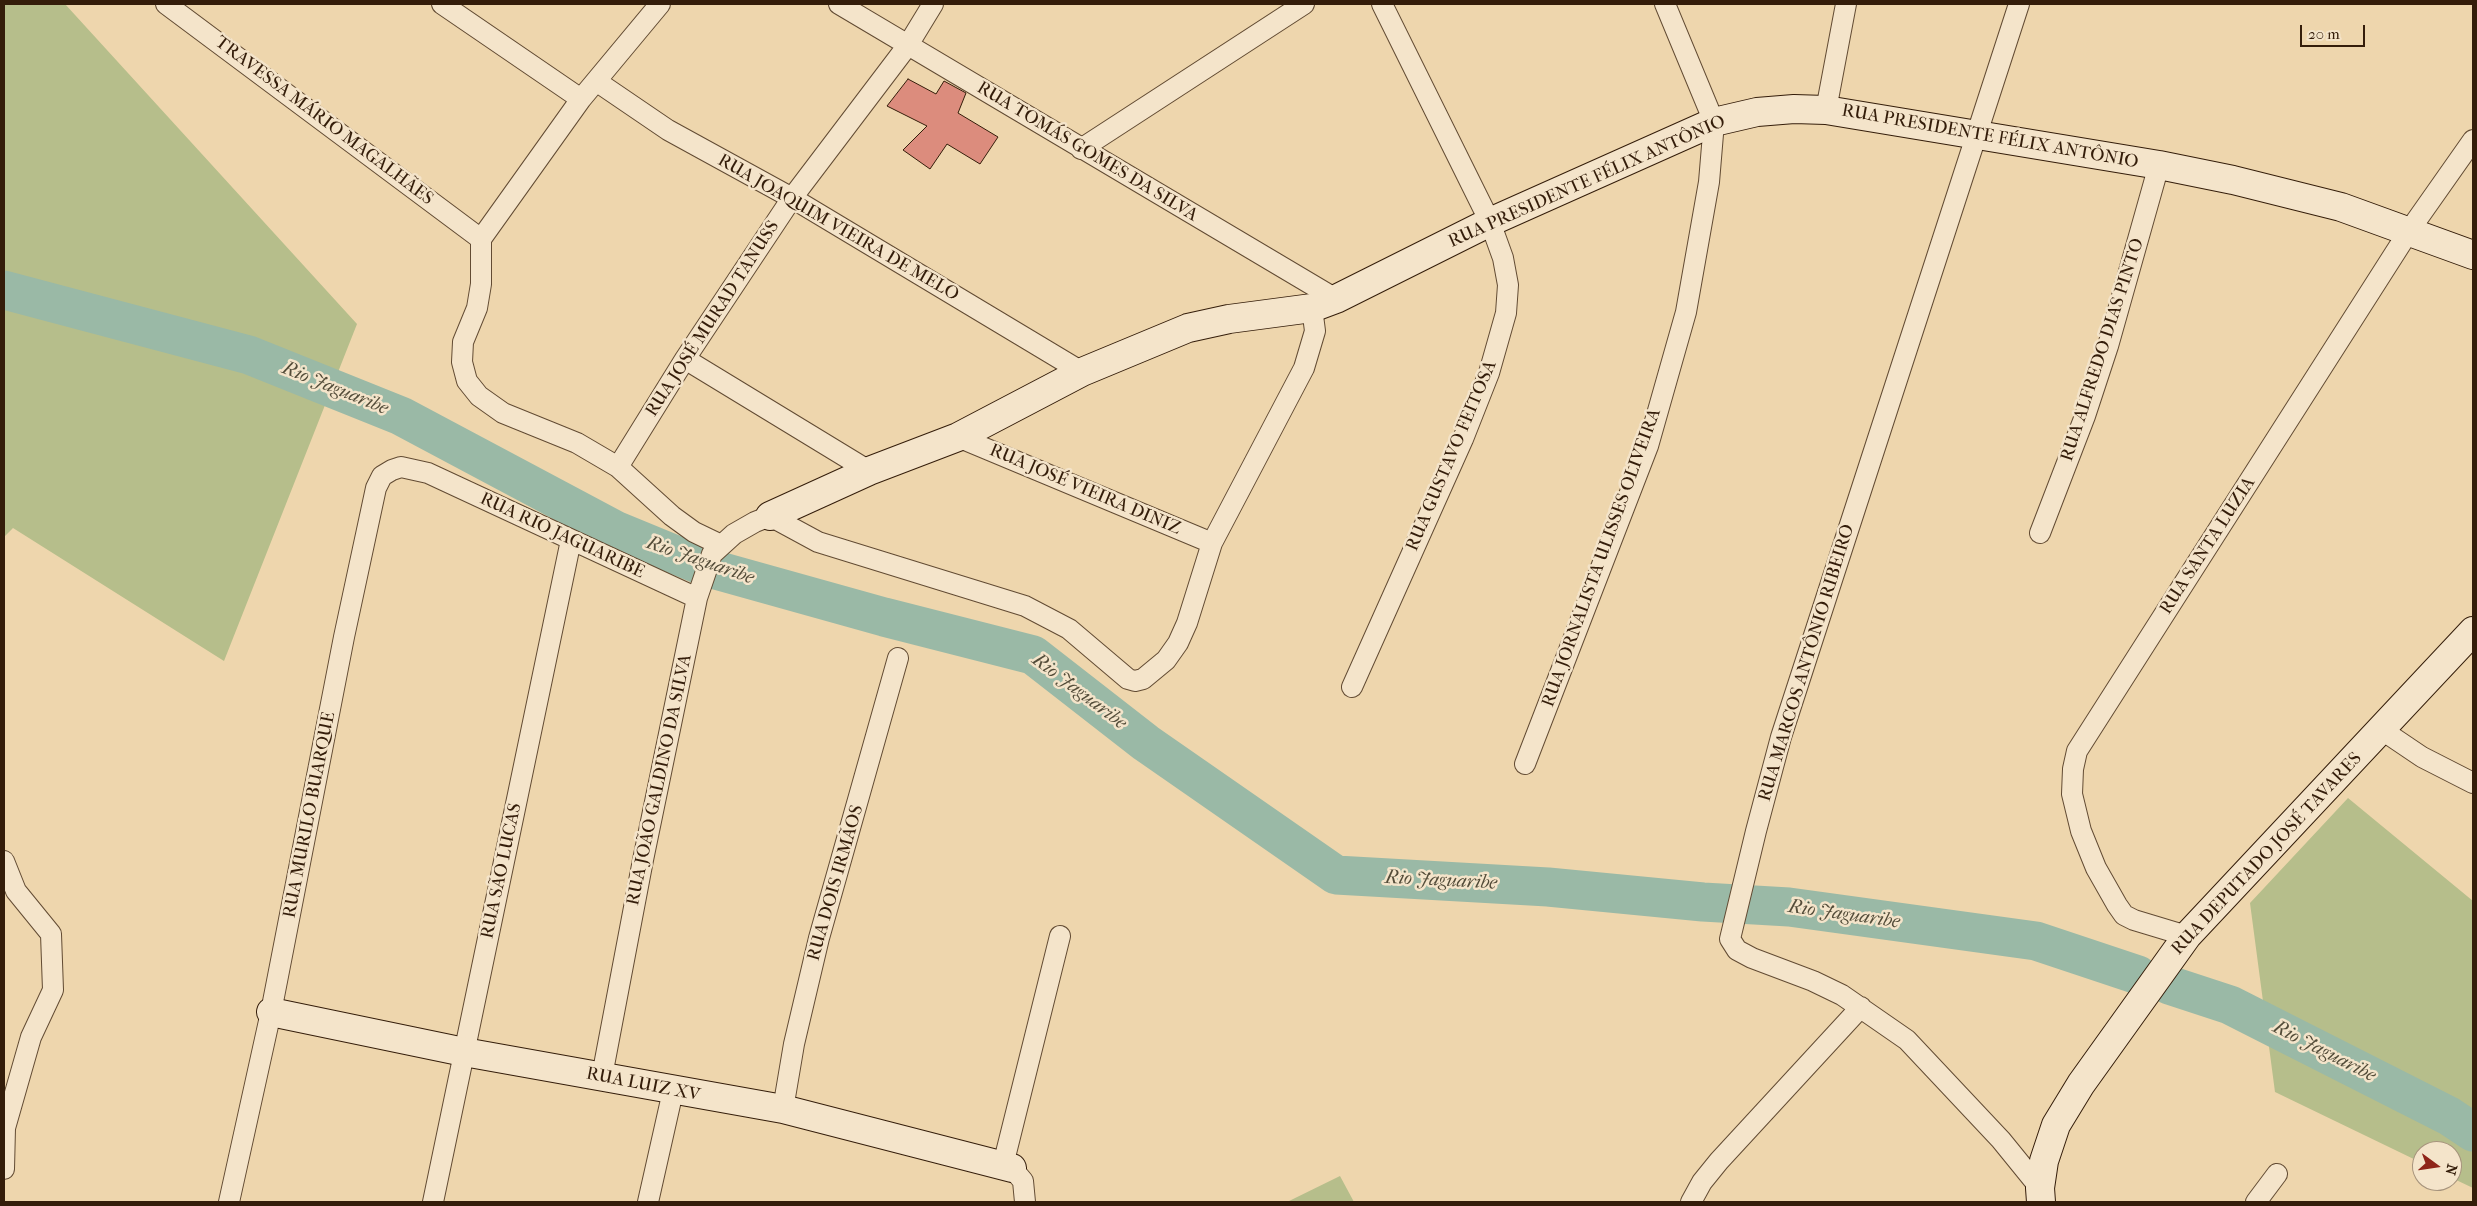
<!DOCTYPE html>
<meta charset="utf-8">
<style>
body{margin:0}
#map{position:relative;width:2477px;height:1206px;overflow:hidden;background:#eed6ad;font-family:"IM FELL French Canon",serif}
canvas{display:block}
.frame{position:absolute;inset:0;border:5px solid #341d0a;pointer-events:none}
.north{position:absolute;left:2412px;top:1141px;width:50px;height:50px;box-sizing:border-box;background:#f4e4ca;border:1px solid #a7947d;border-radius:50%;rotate:104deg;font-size:14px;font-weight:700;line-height:20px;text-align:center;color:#341d0a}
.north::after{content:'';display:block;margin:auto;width:18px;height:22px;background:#8f2418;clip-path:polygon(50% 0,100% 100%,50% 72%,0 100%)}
.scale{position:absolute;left:2300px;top:25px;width:65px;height:22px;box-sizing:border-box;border:2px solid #341d0a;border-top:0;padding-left:6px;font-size:15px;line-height:18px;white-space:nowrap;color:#341d0a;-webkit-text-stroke:4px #f4e4ca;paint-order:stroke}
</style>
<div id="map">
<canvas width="2477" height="1206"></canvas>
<div class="frame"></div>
<div class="north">N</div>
<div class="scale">20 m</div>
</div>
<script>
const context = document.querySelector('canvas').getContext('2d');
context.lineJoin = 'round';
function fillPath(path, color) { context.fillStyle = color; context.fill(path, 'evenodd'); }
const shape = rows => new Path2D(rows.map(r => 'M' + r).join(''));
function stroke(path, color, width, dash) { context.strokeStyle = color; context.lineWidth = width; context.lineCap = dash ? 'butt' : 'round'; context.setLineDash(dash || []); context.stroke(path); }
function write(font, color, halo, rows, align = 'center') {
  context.font = font + ' "IM FELL French Canon",serif'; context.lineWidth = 5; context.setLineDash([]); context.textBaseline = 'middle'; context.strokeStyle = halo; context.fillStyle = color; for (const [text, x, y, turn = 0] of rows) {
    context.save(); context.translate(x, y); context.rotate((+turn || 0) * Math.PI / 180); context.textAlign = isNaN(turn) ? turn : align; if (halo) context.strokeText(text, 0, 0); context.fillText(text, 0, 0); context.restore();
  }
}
fillPath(shape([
 [4,4,65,4,357,324,224,661,13,528,4,537],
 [2348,798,2473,901,2473,1188,2452,1178,2452,1151,2422,1151,2422,1163,2275,1092,2250,903],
 [1340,1176,1354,1202,1287,1202]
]), '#b6be8b');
stroke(shape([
 [4,290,249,355,401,416,615,530,705,567,884,617,1033,655,1146,743,1336,875,1548,887,1703,902,1789,907,2036,941,2138,975],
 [2169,985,2230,1005,2449,1116,2473,1132]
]), '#9ab9a6', 39);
const building = shape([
 [908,79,936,94,944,81,966,93,958,113,998,137,980,164,947,144,930,169,903,150,927,126,887,106,908,79]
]);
fillPath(building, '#dc8c7d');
stroke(building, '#341d0a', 1);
const street = shape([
 [166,4,481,239],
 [442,4,581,99],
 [660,4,581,99,481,239,481,284,477,308,463,342,462,362,467,381,479,396,503,413,577,443,618,467,672,516,694,532,721,545],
 [839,4,1336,299],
 [2019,4,1781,737,1756,831,1730,939,1737,950,1752,958,1813,981,1842,995,1907,1040,2001,1140,2040,1188],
 [596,81,668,130,792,198,1082,372],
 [1826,110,1846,4],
 [1081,149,1304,4],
 [685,359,869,471],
 [958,437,1212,543],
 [618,467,685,359,792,198,908,45,933,4],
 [2040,533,2085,416,2108,346,2159,165],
 [1352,687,1463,439,1489,373,1506,313,1508,285,1503,258,1490,222,1382,4],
 [2382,730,2422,757,2473,783],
 [1525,764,1648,446,1686,312,1709,182,1714,122,1665,4],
 [4,861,16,891,51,934,53,990,31,1037,5,1128,4,1169],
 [2187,936,2134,920,2124,915,2117,905,2096,868,2081,831,2072,794,2073,769,2077,751,2409,231,2473,140],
 [602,1076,643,860,697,598,712,554,734,534,755,522,770,516,818,542,1025,606,1069,629,1128,679,1135,681,1143,679,1166,660,1178,643,1187,623,1212,543,1304,368,1315,331,1312,308],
 [783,1109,794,1044,819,938,898,658],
 [1003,1165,1060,936],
 [1012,1168,1023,1181,1025,1202],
 [229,1202,271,1012,344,637,376,488,382,476,392,470,401,467,428,473,697,598],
 [433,1202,571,540],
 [648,1202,673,1091],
 [1691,1202,1702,1182,1719,1161,1861,1007],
 [2256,1202,2277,1174]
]);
const secondary = shape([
 [770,516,869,471,958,437,1082,372,1188,328,1229,319,1312,308,1336,299,1490,222,1714,122,1757,112,1794,109,1826,110,2159,165,2233,180,2341,207,2473,255],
 [271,1012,464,1052,783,1109,1012,1168],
 [2041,1202,2040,1188,2044,1161,2056,1125,2081,1084,2187,936,2473,631]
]);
stroke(street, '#624b33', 22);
stroke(secondary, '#341d0a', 30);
stroke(street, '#f4e4ca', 20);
stroke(secondary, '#f4e4ca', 28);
write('18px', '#341d0a', '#f4e4ca', [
 ["TRAVESSA MÁRIO MAGALHÃES",324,121,37],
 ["RUA PRESIDENTE FÉLIX ANTÔNIO",1990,137,10],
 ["RUA TOMÁS GOMES DA SILVA",1087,152,31],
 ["RUA PRESIDENTE FÉLIX ANTÔNIO",1587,182,-24],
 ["RUA JOAQUIM VIEIRA DE MELO",838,228,30],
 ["RUA JOSÉ MURAD TANUSS",713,319,-57],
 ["RUA ALFREDO DIAS PINTO",2103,350,-72],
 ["RUA GUSTAVO FEITOSA",1452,456,-67],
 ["RUA JOSÉ VIEIRA DINIZ",1085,490,23],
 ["RUA RIO JAGUARIBE",562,536,25],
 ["RUA SANTA LUZIA",2208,546,-57],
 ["RUA JORNALISTA ULISSES OLIVEIRA",1602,558,-70],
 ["RUA MARCOS ANTÔNIO RIBEIRO",1807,663,-73],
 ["RUA JOÃO GALDINO DA SILVA",660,780,-78],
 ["RUA MURILO BUARQUE",310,815,-79],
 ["RUA DEPUTADO JOSÉ TAVARES",2267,854,-47],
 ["RUA SÃO LUCAS",502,871,-78],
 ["RUA DOIS IRMÃOS",836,883,-74],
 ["RUA LUIZ XV",643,1085,11]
]);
write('italic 19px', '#534c39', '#f4e4ca', [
 ["Rio Jaguaribe",335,389,22],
 ["Rio Jaguaribe",700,561,19],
 ["Rio Jaguaribe",1079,692,37],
 ["Rio Jaguaribe",1441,881,3],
 ["Rio Jaguaribe",1844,915,8],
 ["Rio Jaguaribe",2324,1052,27]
]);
</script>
